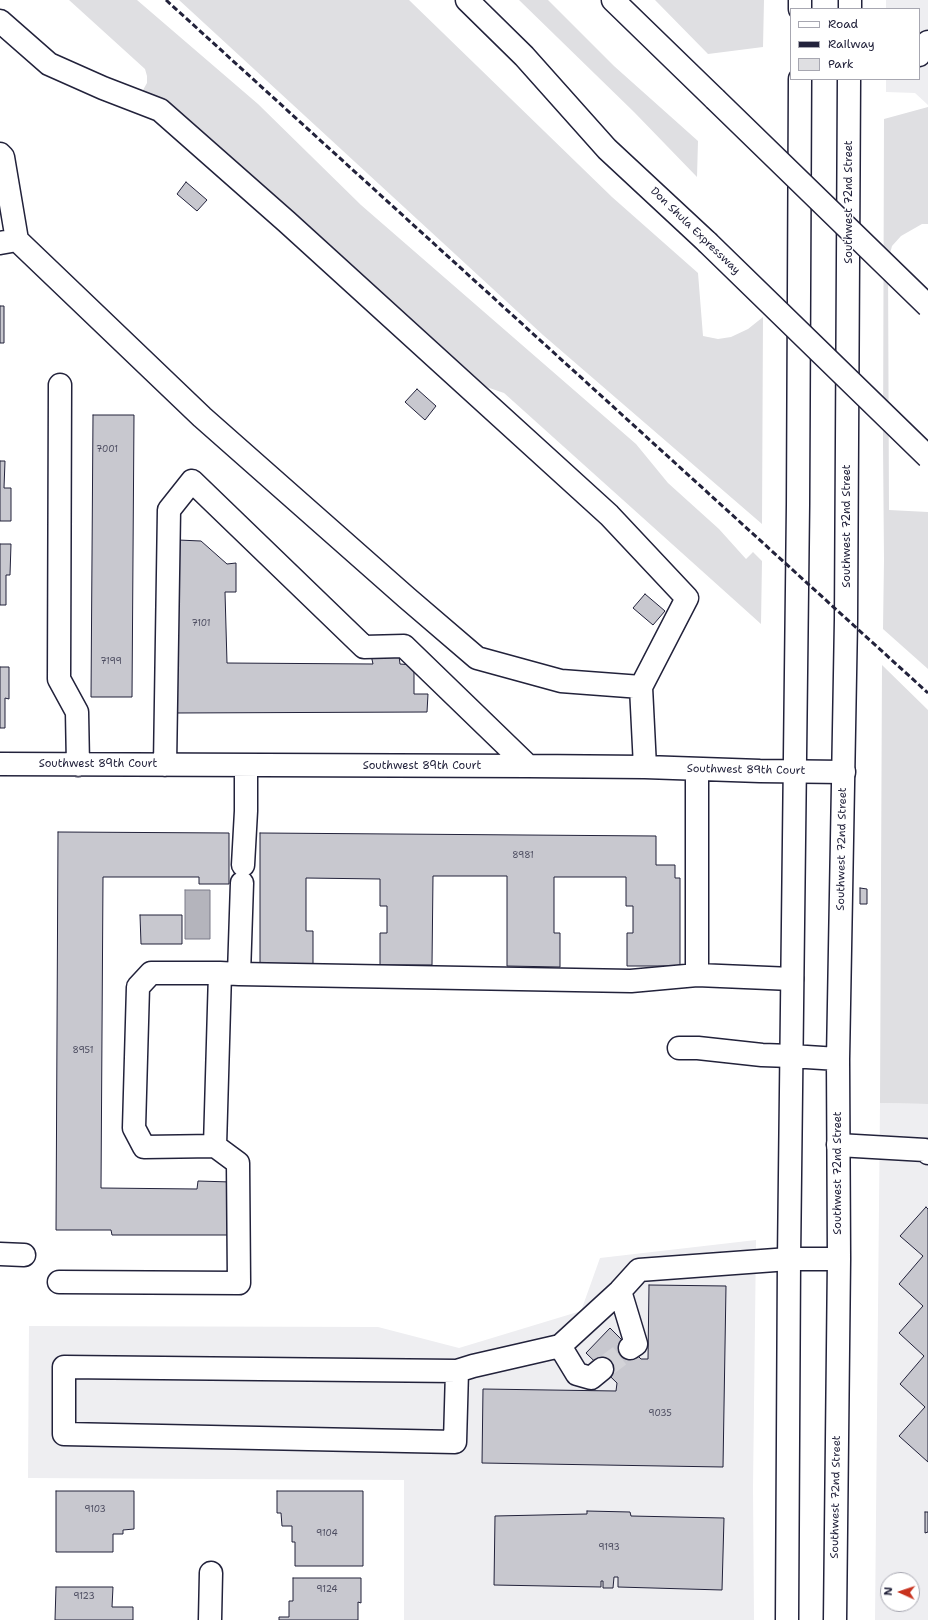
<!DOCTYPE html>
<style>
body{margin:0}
#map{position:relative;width:928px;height:1620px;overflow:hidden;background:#fff;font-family:"Shantell Sans",sans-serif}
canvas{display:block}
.legend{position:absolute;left:790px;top:8px;width:130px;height:72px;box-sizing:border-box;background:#fff;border:1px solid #a7a7b1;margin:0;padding:5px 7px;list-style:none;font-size:12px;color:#22223b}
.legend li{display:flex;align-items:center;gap:8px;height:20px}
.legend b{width:20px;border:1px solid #a7a7b1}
.north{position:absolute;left:880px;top:1572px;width:40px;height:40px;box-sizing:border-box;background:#fff;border:1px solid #a7a7b1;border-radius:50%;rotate:273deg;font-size:11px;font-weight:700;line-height:16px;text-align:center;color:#22223b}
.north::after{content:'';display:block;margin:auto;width:14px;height:18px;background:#c8321e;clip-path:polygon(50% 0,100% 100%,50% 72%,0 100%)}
</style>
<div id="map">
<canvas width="928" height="1620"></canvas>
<ul class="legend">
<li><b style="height:5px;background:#fff"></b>Road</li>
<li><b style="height:5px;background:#22223b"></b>Railway</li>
<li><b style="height:11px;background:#dfdfe2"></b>Park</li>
</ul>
<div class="north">N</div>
</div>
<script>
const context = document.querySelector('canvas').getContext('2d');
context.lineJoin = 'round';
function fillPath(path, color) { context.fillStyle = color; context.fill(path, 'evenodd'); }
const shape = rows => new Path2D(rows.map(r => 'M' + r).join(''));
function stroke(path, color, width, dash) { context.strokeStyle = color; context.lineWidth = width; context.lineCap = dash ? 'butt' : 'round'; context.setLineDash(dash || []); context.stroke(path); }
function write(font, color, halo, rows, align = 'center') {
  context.font = font + ' "Shantell Sans",sans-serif'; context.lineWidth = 3; context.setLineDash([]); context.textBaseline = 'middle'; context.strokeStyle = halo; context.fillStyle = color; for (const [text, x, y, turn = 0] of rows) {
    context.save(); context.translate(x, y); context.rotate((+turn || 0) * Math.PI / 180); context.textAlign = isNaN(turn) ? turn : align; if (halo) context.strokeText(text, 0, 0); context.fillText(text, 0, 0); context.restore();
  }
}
fillPath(shape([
 [886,0,928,0,928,105,915,93,886,92,886,79,919,79,919,9,886,9],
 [880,1103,928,1104,928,1620,875,1620],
 [888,1580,912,1580,912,1604,888,1604],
 [756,1240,753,1488,754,1620,404,1620,404,1480,28,1478,29,1326,378,1327,459,1348,581,1311,600,1258]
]), '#eeeef1');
fillPath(shape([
 [69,0,137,0,258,104,361,205,636,444,668,483,719,529,746,559,753,552,762,561,761,624,504,393,472,382,138,93,143,90,147,83,147,76,145,69],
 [179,0,409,0,612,197,698,273,703,336,718,339,731,337,748,329,763,317,762,524,543,335],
 [519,0,548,0,614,66,698,141,697,177,634,112],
 [655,0,764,0,763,47,708,54],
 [928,107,928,224,922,224,901,236,892,246,888,261,889,510,928,512,928,669,883,629,884,560,883,444,884,119],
 [882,665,928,710,928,1104,880,1103]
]), '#dfdfe2');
const water = shape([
 [185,890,210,890,210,939,185,939,185,890]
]);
fillPath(water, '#b4b4bc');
stroke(water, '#7a7a88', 1);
const building = shape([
 [186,182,207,200,197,211,177,194,186,182],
 [0,306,4,306,4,343,0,343,0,306],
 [417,389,436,406,425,420,405,402,417,389],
 [93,415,134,415,132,697,91,697,93,415],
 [0,461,5,461,4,488,11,488,11,521,0,521,0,461],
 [178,540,201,541,227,564,236,563,236,592,225,592,227,663,373,664,371,655,399,656,400,664,414,665,414,694,428,694,427,712,175,713,178,540],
 [0,544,11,544,10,575,6,575,6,605,0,605,0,544],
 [645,594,665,611,653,625,633,608,645,594],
 [0,667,9,667,9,699,5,698,5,728,0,728,0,667],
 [58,832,229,833,229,884,199,884,199,877,103,877,101,1188,197,1189,198,1181,231,1182,231,1235,112,1235,111,1230,56,1230,58,832],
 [260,833,656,836,656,865,675,865,675,878,680,878,680,966,627,966,627,933,633,933,633,906,626,906,626,877,554,877,554,933,560,933,560,967,507,966,507,876,433,876,432,965,380,965,380,933,387,933,387,906,380,906,380,879,306,878,306,931,313,931,313,964,260,964,260,833],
 [860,888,867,889,867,904,860,904,860,888],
 [140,915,182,915,182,944,141,944,140,915],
 [926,1207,928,1209,928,1462,899,1436,925,1407,900,1384,924,1356,899,1333,923,1306,899,1284,923,1256,900,1236,926,1207],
 [649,1285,726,1286,723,1467,482,1463,483,1389,616,1391,617,1383,586,1353,610,1328,641,1359,648,1359,649,1285],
 [56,1491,134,1491,134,1529,123,1530,123,1534,113,1534,113,1552,56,1552,56,1491],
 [277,1491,363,1491,363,1566,295,1566,295,1542,292,1542,292,1526,282,1526,281,1513,277,1513,277,1491],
 [587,1511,630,1512,631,1516,724,1518,722,1590,618,1587,618,1577,614,1577,613,1588,603,1588,603,1581,601,1581,601,1587,494,1585,495,1516,587,1514,587,1511],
 [925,1512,928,1512,928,1532,925,1533,925,1512],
 [293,1578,361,1578,361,1603,358,1602,358,1620,279,1620,279,1617,289,1617,289,1601,293,1601,293,1578],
 [56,1587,113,1587,112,1607,133,1607,133,1620,55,1620,56,1587]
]);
fillPath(building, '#c8c8cf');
stroke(building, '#22223b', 1);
stroke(shape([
 [602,1369,630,1348]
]), '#d3d3d8', 22, [22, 11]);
const minor = shape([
 [0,21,49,64,103,88,160,110,287,222,609,515,687,598,641,687,645,767],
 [919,55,928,42],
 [0,154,3,157,17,240,0,243],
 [17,240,202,417,407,598,477,658,561,681,641,687],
 [60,385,59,679,77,712,78,765],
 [0,764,528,766,645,767,760,771,844,772],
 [165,765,169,510,192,481,364,647,404,646,528,766],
 [697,769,697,975,792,979],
 [243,865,246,811,246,765],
 [242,883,239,974,631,981,697,975],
 [679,1048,698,1048,762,1055,791,1056],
 [838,1145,925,1150,928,1153],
 [215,1146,144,1147,134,1128,138,987,151,973,220,973],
 [0,1254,24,1255],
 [59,1282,239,1283,238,1163,215,1146,220,973,239,974],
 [620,1291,636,1344,630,1348],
 [560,1346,577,1374,591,1378,602,1369],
 [457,1371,64,1367,64,1434,455,1442,457,1371,473,1366,560,1346,620,1291,639,1270,789,1259],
 [210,1620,211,1573]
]);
const major = shape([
 [800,9,800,0],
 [850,9,850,0],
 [791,1056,838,1059],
 [789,1259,839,1259],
 [787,1620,789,1259,798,505,800,79],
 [835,1620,839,1259,838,1059,846,620,849,79]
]);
const highway = shape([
 [467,0,524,56,607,149,707,242],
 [613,0,715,99]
]);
stroke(minor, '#22223b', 25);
stroke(major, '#22223b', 25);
stroke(highway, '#22223b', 25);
stroke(minor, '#fff', 22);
stroke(major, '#fff', 22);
stroke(highway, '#fff', 22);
stroke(shape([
 [166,0,928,693]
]), '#22223b', 3, [6, 3]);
const highwayBridge = shape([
 [715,99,928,306],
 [707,242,928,457]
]);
stroke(highwayBridge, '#22223b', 25, []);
stroke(highwayBridge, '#fff', 22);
write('9px', '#4c4c60', null, [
 ["7001",107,450],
 ["7101",201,624],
 ["7199",111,662],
 ["8981",523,856],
 ["8951",83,1051],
 ["9035",660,1414],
 ["9103",95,1510],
 ["9104",327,1534],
 ["9193",609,1548],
 ["9124",327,1590],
 ["9123",84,1597]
]);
write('11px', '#22223b', '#fff', [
 ["Southwest 72nd Street",849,202,-90],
 ["Don Shula Expressway",695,231,44],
 ["Southwest 72nd Street",847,526,-90],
 ["Southwest 89th Court",98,764],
 ["Southwest 89th Court",422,766],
 ["Southwest 89th Court",746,770,1],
 ["Southwest 72nd Street",842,849,-89],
 ["Southwest 72nd Street",838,1173,-90],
 ["Southwest 72nd Street",836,1497,-89]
]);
</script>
